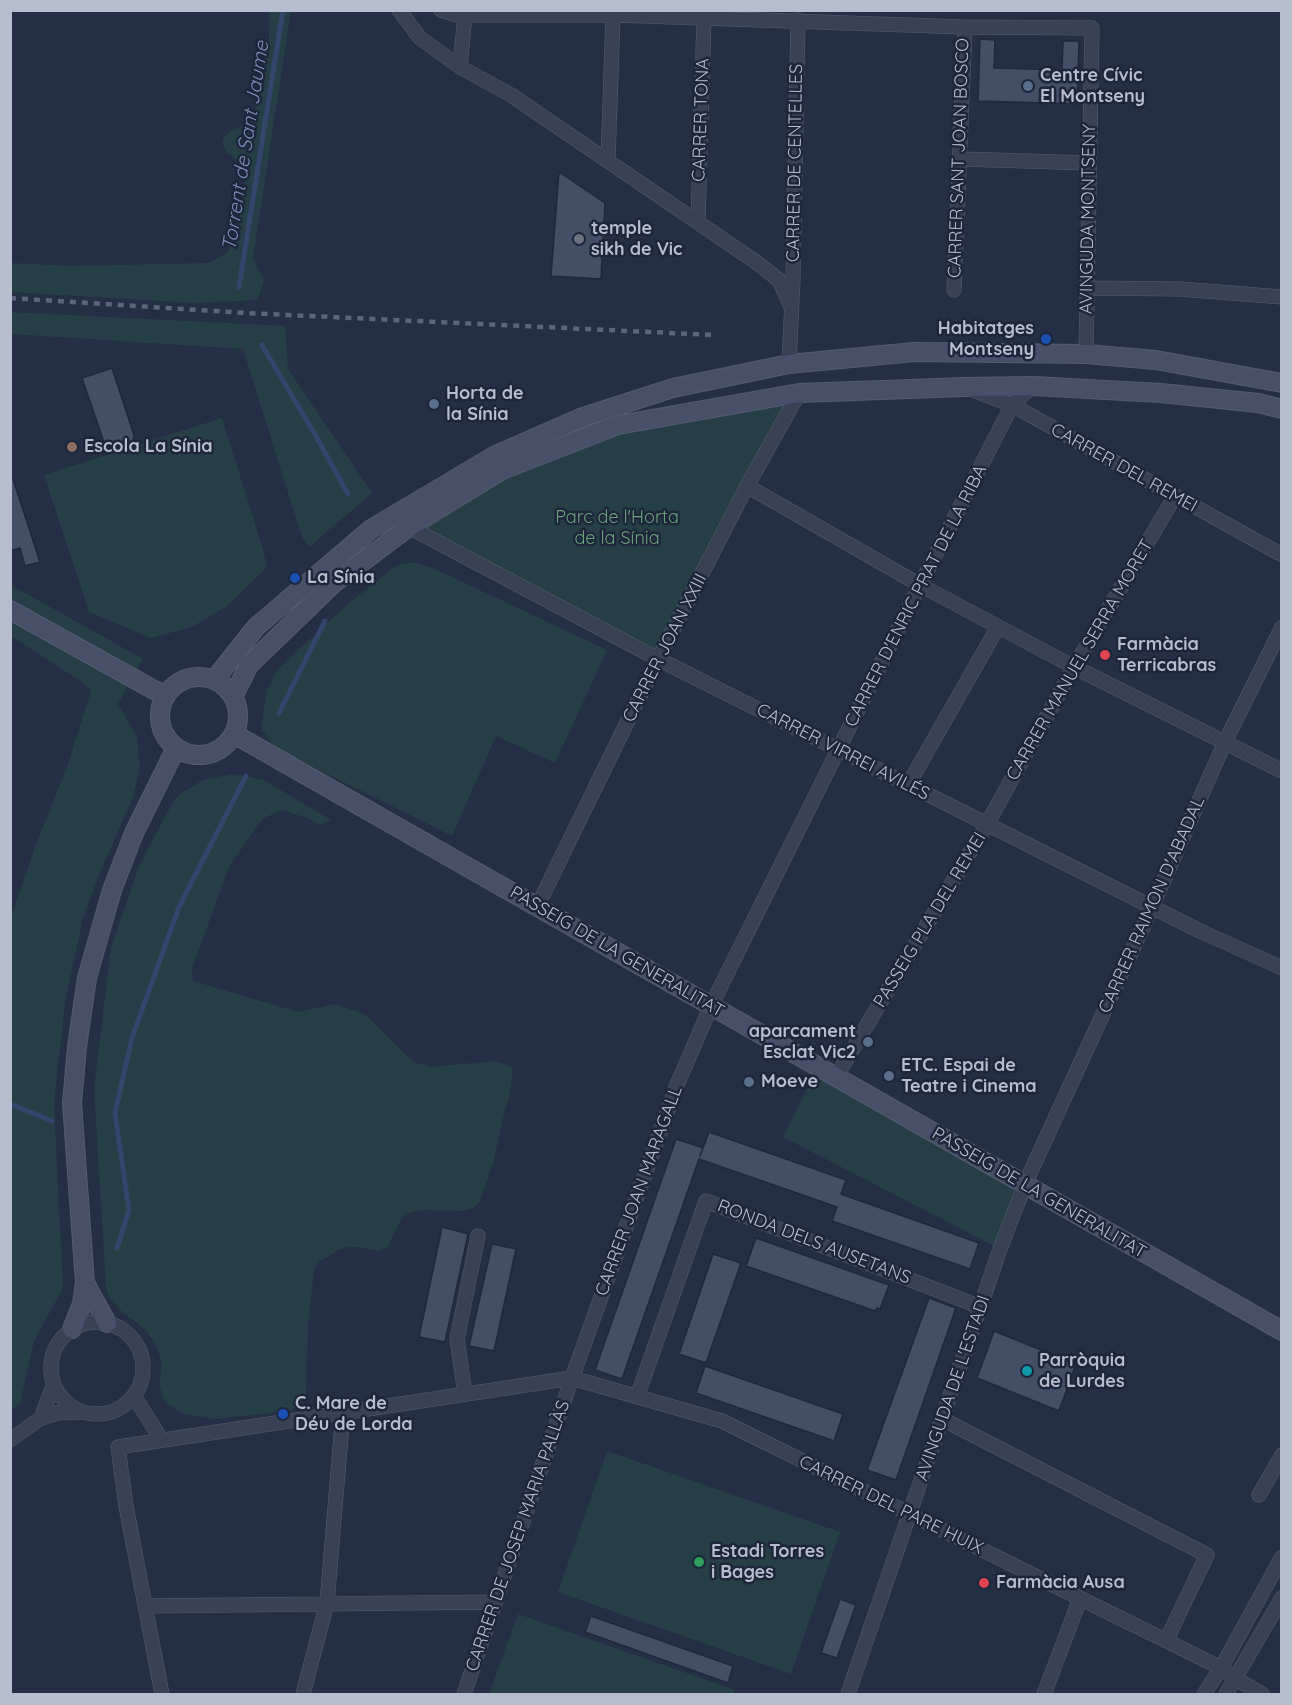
<!DOCTYPE html>
<meta charset="utf-8">
<style>
body{margin:0}
#map{position:relative;width:1292px;height:1705px;overflow:hidden;background:#242f45;font-family:Quicksand,sans-serif}
canvas{display:block}
.frame{position:absolute;inset:0;border:12px solid #b6bdce;pointer-events:none}
</style>
<div id="map">
<canvas width="1292" height="1705"></canvas>
<div class="frame"></div>
</div>
<script>
const context = document.querySelector('canvas').getContext('2d');
context.lineJoin = 'round';
function fillPath(path, color) { context.fillStyle = color; context.fill(path, 'evenodd'); }
const shape = rows => new Path2D(rows.map(r => 'M' + r).join(''));
function stroke(path, color, width, dash) { context.strokeStyle = color; context.lineWidth = width; context.lineCap = dash ? 'butt' : 'round'; context.setLineDash(dash || []); context.stroke(path); }
function write(font, color, halo, rows, align = 'center') {
  context.font = font + ' Quicksand,sans-serif'; context.lineWidth = 5; context.setLineDash([]); context.textBaseline = 'middle'; context.strokeStyle = halo; context.fillStyle = color; for (const [text, x, y, turn = 0] of rows) {
    context.save(); context.translate(x, y); context.rotate((+turn || 0) * Math.PI / 180); context.textAlign = isNaN(turn) ? turn : align; if (halo) context.strokeText(text, 0, 0); context.fillText(text, 0, 0); context.restore();
  }
}
fillPath(shape([
 [269,11,291,11,253,258,264,280,258,300,193,303,11,292,11,263,70,266,208,263,227,253,237,233,246,176,244,165,226,152,222,140,232,130,250,123,257,105,269,39],
 [10,312,285,326,288,369,372,493,309,547,302,537,243,349,11,334],
 [799,393,658,659,409,527,502,470,618,425],
 [222,418,262,546,267,567,227,606,192,627,151,638,89,612,44,475],
 [407,563,417,563,435,569,607,650,555,763,496,736,452,836,277,749,261,729,267,690,277,670,349,603,397,565],
 [11,585,143,659,118,704,137,737,140,768,133,797,101,870,83,918,65,1003,54,1104,63,1288,34,1341,20,1403,11,1410,10,920,34,850,67,767,91,691,85,684,11,636],
 [232,774,264,780,331,820,319,825,310,819,282,810,264,818,257,826,229,867,195,960,192,971,193,981,298,1012,334,1004,362,1013,370,1019,413,1062,432,1067,495,1061,512,1067,512,1077,509,1098,503,1118,494,1160,480,1201,473,1208,464,1211,421,1210,409,1213,401,1219,387,1248,378,1251,358,1247,348,1247,338,1250,319,1262,314,1270,308,1326,306,1392,304,1400,297,1408,288,1411,214,1419,181,1413,165,1402,159,1385,162,1362,156,1345,145,1329,122,1312,109,1297,106,1287,94,1089,111,948,139,866,174,800,180,794,203,780],
 [818,1067,1025,1184,1000,1249,783,1137],
 [607,1451,840,1532,791,1674,558,1592],
 [518,1614,735,1690,733,1694,489,1694]
]), '#263f46');
stroke(shape([
 [239,287,283,10],
 [262,345,313,431,348,494],
 [279,713,325,621],
 [10,1104,52,1121],
 [117,1248,129,1210,115,1113,132,1038,179,907,246,776]
]), '#34466c', 5);
const building = shape([
 [980,39,995,40,994,68,1062,70,1063,41,1079,41,1077,104,978,101,980,39],
 [559,172,605,203,601,279,551,276,559,172],
 [112,368,134,435,133,441,107,451,82,378,112,368],
 [13,479,40,562,25,566,20,548,10,551,10,480,13,479],
 [709,1132,846,1180,841,1194,979,1243,970,1269,832,1221,837,1207,699,1159,622,1379,595,1370,676,1139,703,1148,700,1156,709,1132],
 [442,1227,468,1234,445,1342,419,1337,442,1227],
 [756,1238,889,1285,880,1309,877,1308,875,1311,746,1266,756,1238],
 [492,1244,516,1249,494,1351,469,1346,492,1244],
 [713,1254,741,1263,706,1363,679,1354,713,1254],
 [929,1298,956,1308,896,1480,867,1470,929,1298],
 [994,1331,1076,1364,1059,1411,977,1378,994,1331],
 [705,1366,843,1414,834,1441,696,1393,705,1366],
 [840,1599,856,1605,837,1658,821,1653,840,1599],
 [591,1616,733,1666,728,1683,585,1632,591,1616]
]);
fillPath(building, '#434e67');
stroke(building, '#20283c', 1.5);
const street = shape([
 [399,10,420,38,460,67,511,95,756,262,779,280,791,307],
 [441,10,457,15,613,15,965,27,1092,28,1086,354],
 [460,67,465,15],
 [961,159,1089,163],
 [608,161,613,15],
 [698,221,704,18],
 [1087,288,1180,289,1282,297],
 [954,290,965,27],
 [789,364,793,279,798,20],
 [970,389,1012,405,1282,555],
 [747,486,920,585,1074,667,1282,771],
 [409,527,658,659,1200,931,1282,968],
 [908,785,998,627],
 [537,907,658,659,747,486,799,393],
 [836,1077,987,824,1074,667,1175,496],
 '51 1368a46 46 0 1 1 92 0a46 46 0 1 1-92 0Z',
 [465,1394,457,1339,478,1236],
 [134,1396,161,1439],
 [637,1397,706,1201,981,1307],
 [41,1418,54,1384],
 [942,1419,1207,1555,1166,1641],
 [10,1440,41,1418,57,1413,81,1412],
 [1259,1495,1282,1455],
 [146,1606,495,1602],
 [162,1694,126,1506,118,1447,572,1378,722,1421,1221,1668,1236,1679,1262,1694],
 [303,1694,327,1603,343,1412],
 [464,1694,572,1378,614,1261,677,1085,711,1006,920,585,1012,405,1033,386],
 [848,1694,1000,1249,1025,1184,1152,907,1225,742,1282,627],
 [1044,1694,1080,1599],
 [1204,1694,1221,1668,1282,1557],
 [1226,1694,1282,1598]
]);
const secondary = shape([
 [10,610,165,696],
 '160 716a39 39 0 1 1 78 0a39 39 0 1 1-78 0Z',
 [214,680,256,627,371,529,494,456,583,417,673,388,789,364,914,352,1086,354,1156,360,1282,383],
 [233,697,249,665,334,583,409,527,502,470,618,425,799,393,965,387,1033,386,1161,393,1258,403,1282,409],
 [234,734,1282,1331],
 [85,1283,107,1323],
 [72,1329,82,1304,85,1283,72,1103,77,1047,87,978,112,890,134,833,176,748]
]);
stroke(street, '#545c6f', 15);
stroke(secondary, '#545c6f', 20);
stroke(street, '#394254', 14);
stroke(secondary, '#475068', 18);
stroke(shape([
 [10,298,246,313,714,335]
]), '#5b657c', 4.5, [6, 6]);
for (const [x, y, r, color] of [
 [1028,86,6,"#5c6f8a"],
 [579,239,6,"#6b7280"],
 [1046,339,6,"#1a4fb4"],
 [434,404,6,"#5c6f8a"],
 [72,447,6,"#8d6e63"],
 [295,578,6,"#1a4fb4"],
 [1105,655,6,"#e0444e"],
 [868,1042,6,"#5c6f8a"],
 [889,1076,6,"#5c6f8a"],
 [749,1082,6,"#5c6f8a"],
 [1027,1371,6,"#0f9aa8"],
 [283,1414,6,"#1a4fb4"],
 [699,1562,6,"#2e9e5b"],
 [984,1583,6,"#e0444e"]
]) { const dot = new Path2D(); dot.arc(x, y, r, 0, 2 * Math.PI); context.fillStyle = color; context.fill(dot); stroke(dot, '#1d263a', 2); }
write('bold 18px', '#b6bdce', '#1d263a', [
 ["Centre Cívic",1040,76],
 ["El Montseny",1040,97],
 ["temple",591,229],
 ["sikh de Vic",591,250],
 ["Habitatges",1034,329,"right"],
 ["Montseny",1034,350,"right"],
 ["Horta de",446,394],
 ["la Sínia",446,415],
 ["Escola La Sínia",84,447],
 ["La Sínia",307,578],
 ["Farmàcia",1117,645],
 ["Terricabras",1117,666],
 ["aparcament",856,1032,"right"],
 ["Esclat Vic2",856,1053,"right"],
 ["ETC. Espai de",901,1066],
 ["Teatre i Cinema",901,1087],
 ["Moeve",761,1082],
 ["Parròquia",1039,1361],
 ["de Lurdes",1039,1382],
 ["C. Mare de",295,1404],
 ["Déu de Lorda",295,1425],
 ["Estadi Torres",711,1552],
 ["i Bages",711,1573],
 ["Farmàcia Ausa",996,1583]
], 'left');
write('18px', '#b6bdce', '#1d263a', [
 ["CARRER TONA",701,120,-88],
 ["CARRER SANT JOAN BOSCO",959,158,-88],
 ["CARRER DE CENTELLES",795,163,-89],
 ["AVINGUDA MONTSENY",1088,219,-89],
 ["CARRER DEL REMEI",1124,468,29],
 ["CARRER D'ENRIC PRAT DE LA RIBA",916,596,-63],
 ["CARRER JOAN XXIII",665,648,-63],
 ["CARRER MANUEL SERRA MORET",1080,660,-60],
 ["CARRER VIRREI AVILÉS",843,752,27],
 ["CARRER RAIMON D'ABADAL",1152,905,-66],
 ["PASSEIG PLA DEL REMEI",930,920,-59],
 ["PASSEIG DE LA GENERALITAT",617,952,30],
 ["CARRER JOAN MARAGALL",639,1191,-70],
 ["PASSEIG DE LA GENERALITAT",1039,1193,30],
 ["RONDA DELS AUSETANS",814,1242,21],
 ["AVINGUDA DE L'ESTADI",953,1388,-71],
 ["CARRER DEL PARE HUIX",891,1505,26],
 ["CARRER DE JOSEP MARIA PALLÀS",518,1536,-71]
]);
write('18px', '#6ba17d', '#1d263a', [
 ["Parc de l'Horta",617,518],
 ["de la Sínia",617,539]
]);
write('italic 20px', '#7b8fb8', '#1d263a', [
 ["Torrent de Sant Jaume",246,146,-81]
]);
</script>
